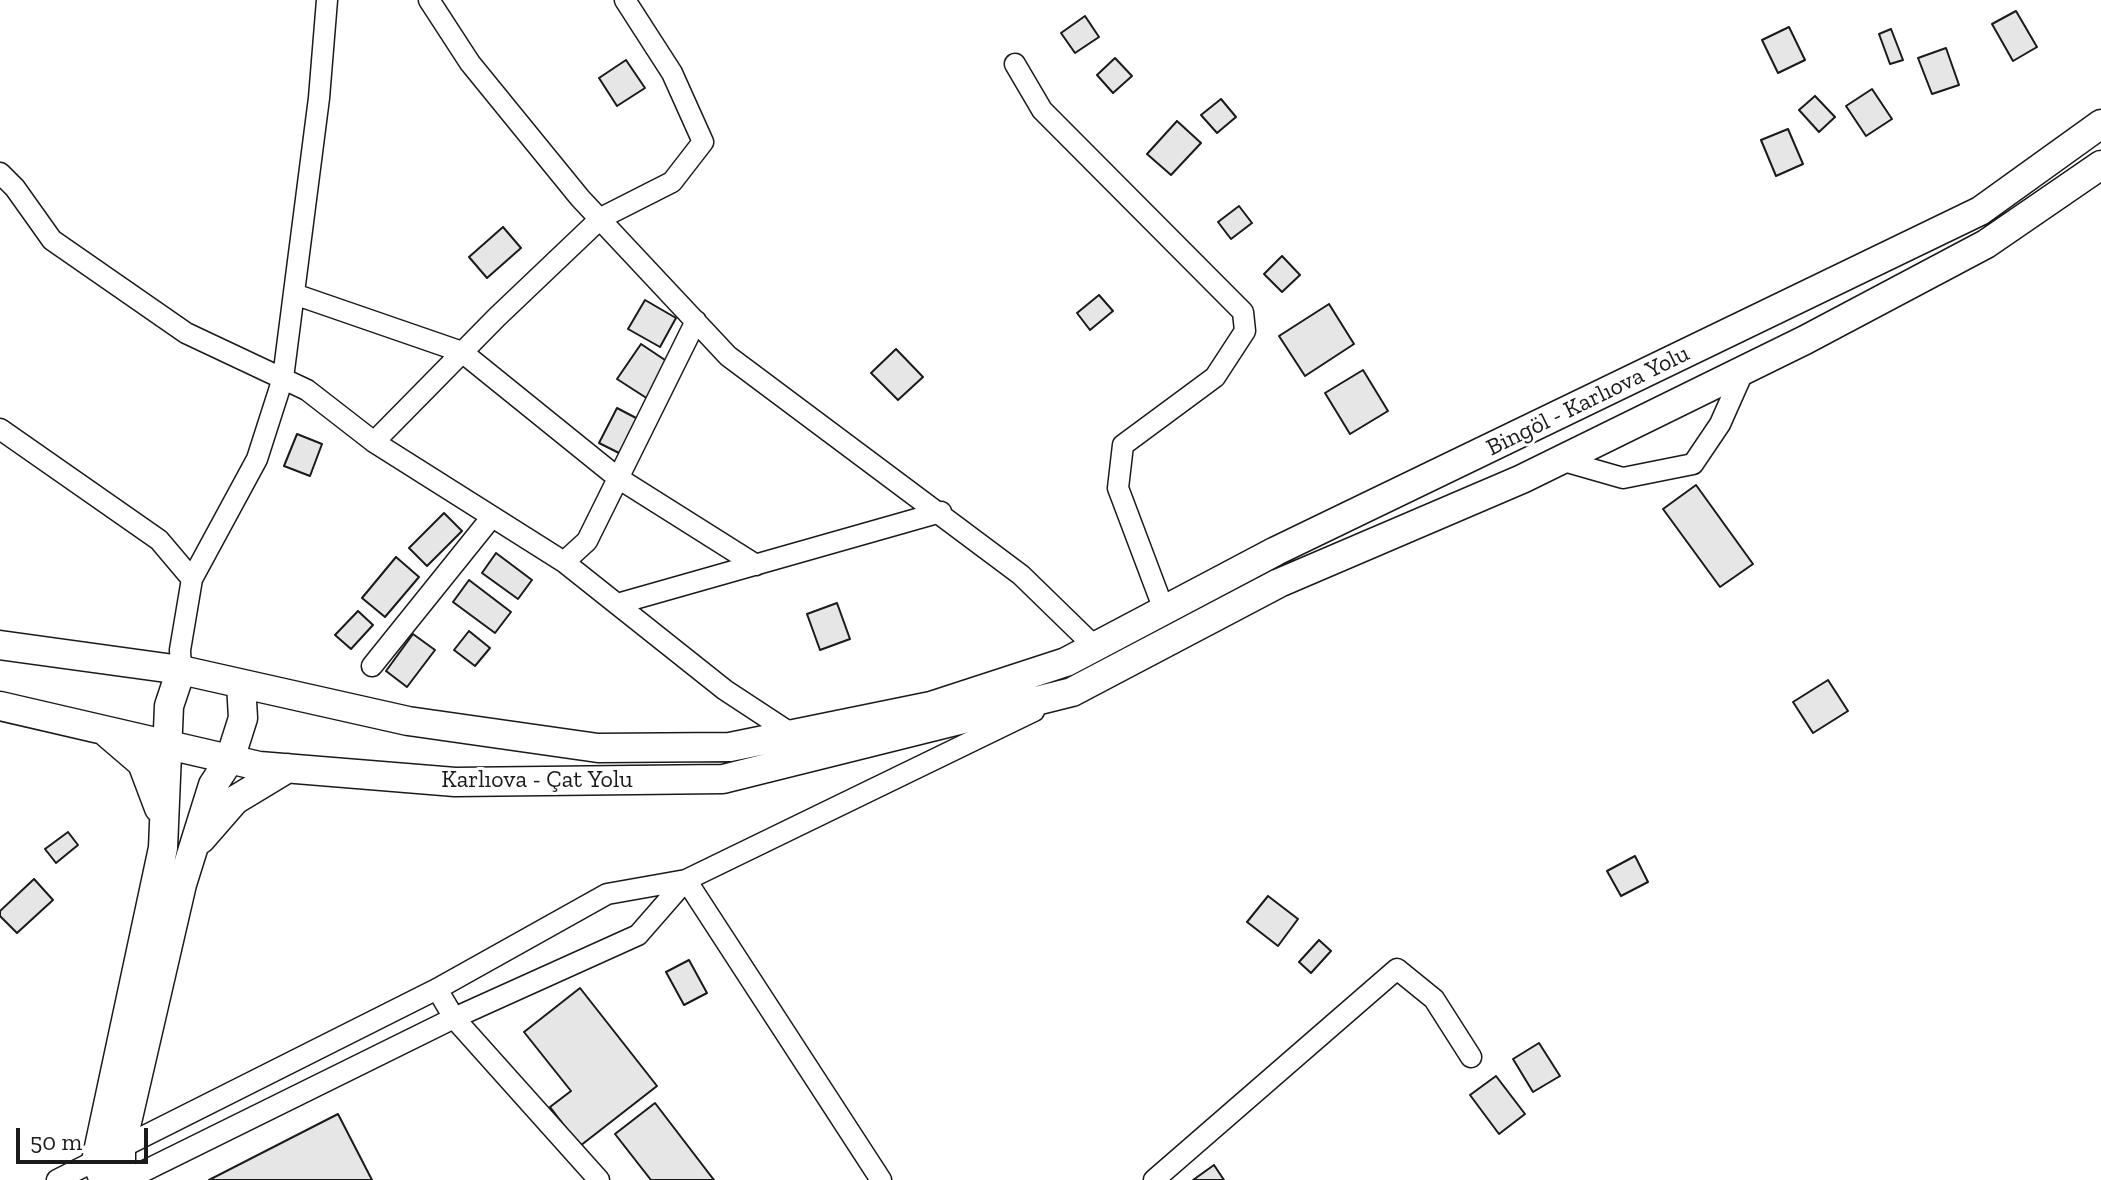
<!DOCTYPE html>
<meta charset="utf-8">
<style>
body{margin:0}
#map{position:relative;width:2101px;height:1180px;overflow:hidden;background:#fff;font-family:"Zilla Slab",serif}
canvas{display:block}
.scale{position:absolute;left:16px;top:1128px;width:132px;height:36px;box-sizing:border-box;border:4px solid #1a1a1a;border-top:0;padding-left:10px;font-size:24px;line-height:28px;white-space:nowrap;color:#1a1a1a;-webkit-text-stroke:6px #fff;paint-order:stroke}
</style>
<div id="map">
<canvas width="2101" height="1180"></canvas>
<div class="scale">50 m</div>
</div>
<script>
const context = document.querySelector('canvas').getContext('2d');
context.lineJoin = 'round';
function fillPath(path, color) { context.fillStyle = color; context.fill(path, 'evenodd'); }
const shape = rows => new Path2D(rows.map(r => 'M' + r).join(''));
function stroke(path, color, width, dash) { context.strokeStyle = color; context.lineWidth = width; context.lineCap = dash ? 'butt' : 'round'; context.setLineDash(dash || []); context.stroke(path); }
function write(font, color, halo, rows, align = 'center') {
  context.font = font + ' "Zilla Slab",serif'; context.lineWidth = 6; context.setLineDash([]); context.textBaseline = 'middle'; context.strokeStyle = halo; context.fillStyle = color; for (const [text, x, y, turn = 0] of rows) {
    context.save(); context.translate(x, y); context.rotate((+turn || 0) * Math.PI / 180); context.textAlign = isNaN(turn) ? turn : align; if (halo) context.strokeText(text, 0, 0); context.fillText(text, 0, 0); context.restore();
  }
}
const building = shape([
 [2016,11,2037,47,2013,61,1992,24,2016,11],
 [1085,16,1099,37,1075,53,1061,33,1085,16],
 [1789,27,1805,60,1778,73,1762,40,1789,27],
 [1891,29,1903,60,1890,64,1879,34,1891,29],
 [1946,48,1959,85,1932,94,1918,58,1946,48],
 [1115,58,1132,76,1113,93,1097,75,1115,58],
 [626,60,645,88,617,106,599,78,626,60],
 [1872,89,1892,119,1866,136,1846,106,1872,89],
 [1815,96,1835,117,1819,132,1799,110,1815,96],
 [1221,99,1236,117,1217,133,1201,115,1221,99],
 [1177,121,1201,143,1171,175,1147,154,1177,121],
 [1788,129,1803,164,1776,176,1761,140,1788,129],
 [1239,206,1252,223,1231,239,1218,222,1239,206],
 [503,227,521,248,487,278,469,257,503,227],
 [1282,256,1300,275,1282,292,1264,274,1282,256],
 [1099,295,1113,311,1090,330,1077,313,1099,295],
 [645,300,676,318,660,347,628,329,645,300],
 [1329,304,1354,344,1305,376,1279,336,1329,304],
 [641,344,671,364,648,399,617,379,641,344],
 [896,349,923,377,898,400,871,373,896,349],
 [1363,370,1388,411,1350,434,1325,393,1363,370],
 [617,408,638,419,621,454,599,443,617,408],
 [297,434,322,444,310,476,284,466,297,434],
 [1696,485,1753,564,1720,587,1663,509,1696,485],
 [444,513,462,531,427,566,409,548,444,513],
 [496,553,532,580,518,599,482,573,496,553],
 [396,557,419,577,385,617,362,598,396,557],
 [469,580,511,612,495,633,453,602,469,580],
 [837,603,850,639,820,650,807,614,837,603],
 [358,611,373,625,351,649,335,635,358,611],
 [469,631,490,648,475,666,454,650,469,631],
 [413,634,435,650,407,687,386,671,413,634],
 [1828,680,1848,711,1813,733,1793,702,1828,680],
 [68,832,78,845,56,863,45,849,68,832],
 [1635,856,1648,882,1621,896,1607,871,1635,856],
 [34,879,53,900,17,933,0,916,0,911,34,879],
 [1268,896,1298,919,1278,946,1247,922,1268,896],
 [1319,940,1331,951,1311,973,1299,962,1319,940],
 [689,960,707,993,684,1005,666,972,689,960],
 [580,988,657,1086,580,1146,550,1107,571,1091,524,1032,580,988],
 [1539,1043,1560,1076,1533,1092,1513,1059,1539,1043],
 [1496,1076,1525,1114,1499,1134,1470,1095,1496,1076],
 [655,1103,714,1180,651,1180,615,1134,655,1103],
 [338,1114,372,1180,209,1180,338,1114],
 [1214,1165,1224,1180,1193,1180,1214,1165]
]);
fillPath(building, '#e6e6e6');
stroke(building, '#1a1a1a', 2);
const minor = shape([
 [429,0,470,63,580,198,728,356,1021,575,1095,647],
 [625,0,672,73,703,142,672,182,601,218,497,317,374,442,564,562,725,690,792,734],
 [1015,64,1042,110,1243,312,1245,331,1215,377,1123,445,1118,488,1164,610],
 [0,173,15,188,52,240,186,333,307,390,374,442],
 [294,294,462,352,618,478,756,565],
 [0,429,159,540,192,579,180,650,181,670],
 [1560,460,1623,478,1693,464,1720,424,1744,370],
 [564,562,587,541,696,321],
 [192,579,257,459,283,378,319,98,327,0],
 [617,604,941,512],
 [372,666,491,518],
 [686,880,881,1180],
 [437,989,454,1018,599,1180],
 [57,1180,437,989,607,894,686,880,1034,711],
 [126,1180,454,1018,638,935,686,880],
 [1154,1180,1397,969,1434,999,1471,1057]
]);
const highway = shape([
 [0,645,181,670,408,721,598,748,730,747,931,706,1066,662,1276,551,1980,211,2101,124],
 [0,706,259,766,455,782,723,779,1072,692,1279,583,1522,479,1805,340,1986,244,2101,165],
 [107,733,142,763,159,808],
 [201,839,235,800,288,768],
 [104,1180,96,1161,163,848,169,706,181,670],
 [121,1180,121,1148,182,884,213,785,230,759,243,718,241,684]
]);
stroke(minor, '#1a1a1a', 23);
stroke(highway, '#1a1a1a', 31);
stroke(minor, '#fff', 20);
stroke(highway, '#fff', 28);
write('24px', '#1a1a1a', '#fff', [
 ["Bingöl - Karlıova Yolu",1588,401,-26],
 ["Karlıova - Çat Yolu",537,780]
]);
</script>
